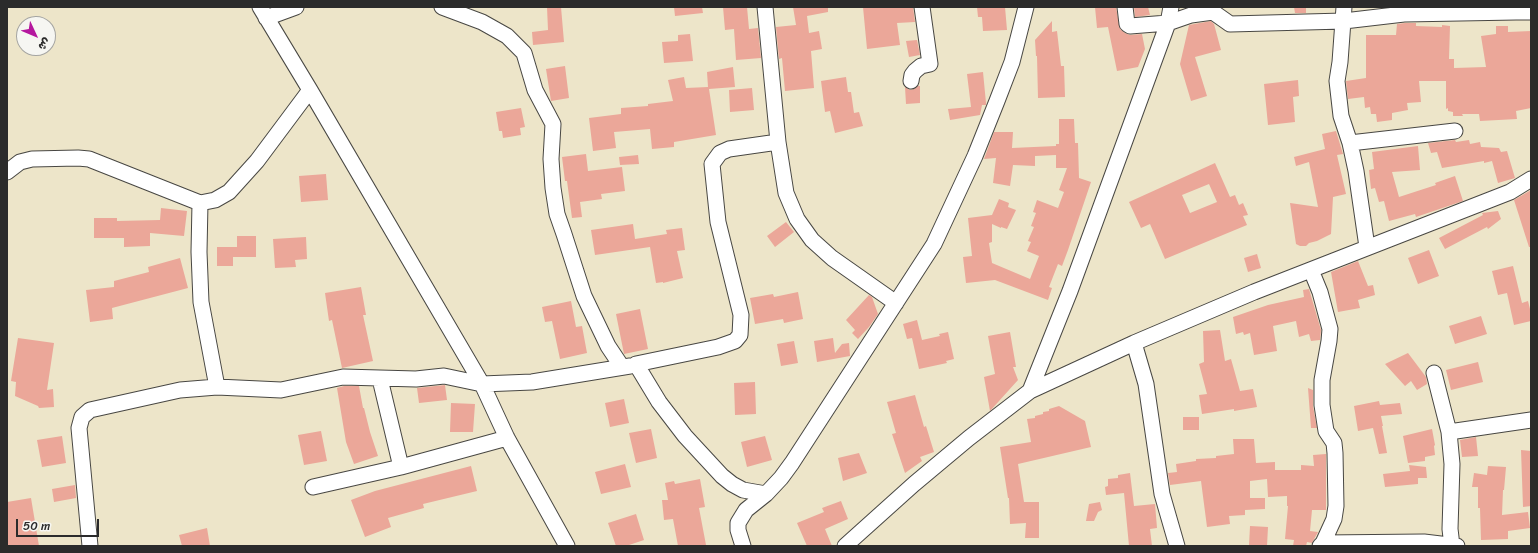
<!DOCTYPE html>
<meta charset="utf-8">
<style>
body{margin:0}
#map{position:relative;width:1538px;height:553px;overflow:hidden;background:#ede5c9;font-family:Sriracha,"Playpen Sans Arabic",sans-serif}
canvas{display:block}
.frame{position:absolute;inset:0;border:8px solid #2b2b2b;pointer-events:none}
.north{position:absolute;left:16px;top:16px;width:40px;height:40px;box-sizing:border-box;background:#f6f6f2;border:1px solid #a5a5a2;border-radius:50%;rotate:134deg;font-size:11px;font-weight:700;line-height:16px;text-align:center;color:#2b2b2b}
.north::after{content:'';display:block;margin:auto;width:14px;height:18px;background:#b5179e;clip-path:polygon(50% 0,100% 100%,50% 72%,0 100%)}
.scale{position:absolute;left:16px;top:519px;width:83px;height:18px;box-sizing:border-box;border:2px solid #2b2b2b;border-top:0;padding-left:5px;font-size:12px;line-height:14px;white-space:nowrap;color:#2b2b2b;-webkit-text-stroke:3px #f6f6f2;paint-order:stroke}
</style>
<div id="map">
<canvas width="1538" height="553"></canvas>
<div class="frame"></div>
<div class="north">ش</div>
<div class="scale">50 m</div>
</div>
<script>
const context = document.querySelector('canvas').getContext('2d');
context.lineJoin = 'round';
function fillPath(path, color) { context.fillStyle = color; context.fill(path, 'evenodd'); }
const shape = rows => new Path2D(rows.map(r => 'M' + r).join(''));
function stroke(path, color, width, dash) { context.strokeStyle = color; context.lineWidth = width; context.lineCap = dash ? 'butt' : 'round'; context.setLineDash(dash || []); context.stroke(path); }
fillPath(shape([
 [547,7,561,7,564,42,533,45,532,32,548,30],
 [674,7,702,7,703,13,675,16],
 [723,7,747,7,749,29,758,28,761,58,736,60,734,29,725,30],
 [793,7,828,7,828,12,807,16,809,33,819,31,822,49,811,51,814,88,785,91,782,58,779,59,776,27,796,25],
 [863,7,913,7,915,22,897,23,900,45,867,49],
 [977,7,1005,7,1007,30,983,31,982,17,978,17],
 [1095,7,1116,7,1120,29,1125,33,1130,35,1142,34,1145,49,1138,67,1117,71,1108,27,1097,28],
 [1134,7,1148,7,1150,15,1135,17],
 [1294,7,1306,7,1306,13,1295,13],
 [1052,21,1052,32,1057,31,1061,66,1064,66,1065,97,1038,98,1037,56,1036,56,1035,40],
 [1211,21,1214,24,1221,50,1195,57,1207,96,1191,101,1180,64,1189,25],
 [1405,23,1416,23,1416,26,1442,27,1442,25,1450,26,1449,59,1454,59,1454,68,1486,67,1481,36,1496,34,1496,26,1508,26,1508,32,1531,31,1531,108,1516,111,1517,119,1480,121,1479,114,1462,114,1463,116,1453,116,1453,112,1448,111,1448,108,1446,109,1446,81,1419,81,1421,102,1407,103,1408,110,1392,113,1392,120,1377,122,1376,114,1371,114,1370,107,1365,108,1364,97,1348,99,1346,81,1366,78,1366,35,1396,35,1397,24],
 [690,34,693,61,664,63,662,42,678,41,678,35],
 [917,40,920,55,909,57,906,41],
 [565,66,569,98,551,101,546,69],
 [733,67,735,87,709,89,716,135,674,142,674,147,652,149,650,129,614,132,616,148,593,151,589,118,621,114,621,108,648,106,648,104,673,101,668,80,684,77,686,88,708,87,707,72],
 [983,72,986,103,986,105,982,105,980,115,950,120,948,109,971,107,967,74],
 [846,77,848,92,851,92,854,113,859,112,863,126,835,133,830,111,825,112,821,81],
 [1298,80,1299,96,1293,97,1295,122,1268,125,1264,84],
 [918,86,920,86,920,103,906,104,905,87,910,90,914,89],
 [752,88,754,110,730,112,729,90],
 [521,108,525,127,520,128,521,135,503,138,502,131,499,131,496,112],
 [1059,119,1074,119,1075,143,1078,143,1079,178,1091,182,1068,250,1062,266,1058,264,1049,287,1052,288,1048,300,995,280,966,283,963,257,972,256,968,218,992,215,999,199,1009,203,1008,207,1016,210,1007,229,1001,227,1001,228,992,224,992,242,989,243,992,263,1030,279,1039,256,1027,251,1031,242,1028,241,1034,227,1031,226,1036,213,1033,212,1037,200,1058,208,1064,192,1059,190,1067,168,1056,168,1056,155,1035,156,1035,166,1013,165,1010,186,993,183,996,158,984,159,994,132,1013,132,1012,148,1056,146,1056,144,1059,144],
 [1336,131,1343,154,1337,155,1346,194,1333,197,1331,234,1317,241,1309,243,1306,246,1300,246,1296,244,1290,203,1318,207,1309,162,1296,166,1294,157,1325,149,1322,134],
 [1455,140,1456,142,1469,140,1470,144,1480,142,1481,147,1499,148,1501,152,1507,151,1515,178,1498,183,1492,161,1484,163,1484,161,1442,168,1437,152,1431,153,1428,143],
 [1418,146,1420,170,1392,172,1399,197,1436,185,1435,183,1455,176,1463,201,1416,217,1415,214,1389,221,1384,201,1379,202,1375,188,1371,189,1369,170,1374,169,1372,152],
 [586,154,588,171,622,167,625,191,601,194,602,199,580,202,582,217,572,218,567,181,565,181,562,157],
 [638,155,639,164,620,165,619,157],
 [1215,163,1230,197,1235,195,1239,205,1243,203,1248,215,1243,216,1247,225,1165,259,1150,224,1141,228,1129,202],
 [1209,184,1217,202,1190,213,1182,195],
 [326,174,328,200,301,202,299,176],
 [1531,190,1531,247,1529,247,1514,200],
 [161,208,187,211,184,236,150,233,150,246,124,247,124,238,94,238,94,218,117,218,117,221,160,220],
 [1498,211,1501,219,1488,229,1487,227,1445,249,1439,238,1483,215,1482,213],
 [786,222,794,232,775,247,767,236],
 [633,224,635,239,667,234,666,230,682,228,685,250,677,251,683,278,663,283,663,282,656,283,650,247,595,255,591,230],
 [237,236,256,236,256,257,233,257,233,266,217,266,217,247,237,247],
 [306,237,307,259,295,260,296,267,275,268,273,239],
 [1429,250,1439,276,1418,284,1408,258],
 [1257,254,1261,268,1248,272,1244,258],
 [180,258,188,288,112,308,113,319,90,322,86,290,114,287,114,281,149,272,148,267],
 [1358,261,1368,286,1373,285,1375,295,1358,300,1360,308,1338,312,1331,272],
 [1513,266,1522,303,1528,301,1531,313,1531,321,1514,325,1507,293,1498,295,1492,271],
 [361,287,366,315,363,315,373,361,342,368,332,320,329,321,325,293],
 [1309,289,1321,330,1320,340,1311,341,1309,334,1299,337,1296,321,1273,326,1277,351,1254,355,1250,333,1244,335,1243,332,1236,334,1233,317,1268,305,1304,297,1303,290],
 [798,292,803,319,784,323,783,319,755,324,750,298,773,294,774,297],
 [869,295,872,297,878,314,869,327,858,339,852,333,855,330,846,320],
 [571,301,576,327,582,326,587,353,560,359,552,321,545,322,542,307],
 [640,309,648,349,624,354,616,314],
 [1481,316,1487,334,1455,344,1449,326],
 [917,320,922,340,940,336,939,334,948,332,954,359,946,361,947,363,919,369,912,338,907,339,903,324],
 [1220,330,1225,361,1231,359,1240,391,1253,389,1257,407,1234,411,1234,409,1202,414,1199,395,1207,394,1199,364,1204,362,1203,331],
 [1010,332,1016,367,1013,367,1018,380,990,411,984,377,995,374,988,336],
 [18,338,54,343,47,390,53,389,54,407,39,408,38,406,15,396,16,382,11,381],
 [833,338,835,353,842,344,849,343,850,356,817,362,814,341],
 [794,341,798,363,781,366,777,344],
 [1408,353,1426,377,1427,384,1417,390,1411,381,1405,386,1385,364],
 [1478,362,1483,382,1451,390,1446,370],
 [755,382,756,414,735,415,734,383],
 [445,385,447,400,419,403,417,388],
 [344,386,359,386,363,408,364,408,370,432,378,456,354,464,346,442,337,388],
 [1308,388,1313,390,1313,406,1317,428,1311,428],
 [915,395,924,427,926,426,934,452,920,457,922,461,905,473,892,434,896,433,887,402],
 [624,399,629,423,610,427,605,403],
 [1379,401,1380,405,1400,403,1402,414,1381,416,1383,426,1382,426,1387,453,1379,454,1373,428,1358,431,1354,406],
 [451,403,475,404,473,432,450,432],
 [1059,406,1085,421,1091,447,1018,464,1024,502,1039,502,1039,538,1025,538,1026,523,1010,524,1009,498,1008,498,1000,447,1031,442,1027,419,1035,418,1035,416,1043,414,1043,412,1049,411,1049,409],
 [1183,417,1199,417,1199,430,1183,430],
 [651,429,657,458,636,463,629,433],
 [1432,429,1435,445,1434,446,1435,455,1425,457,1425,461,1408,463,1403,436],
 [321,431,327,461,304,465,298,435],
 [62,436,66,463,42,467,37,440],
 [765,436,772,460,747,467,741,442],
 [1476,437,1478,456,1462,457,1460,440],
 [1233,439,1254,439,1256,463,1275,462,1275,470,1301,470,1301,465,1314,466,1313,455,1326,454,1326,510,1312,510,1310,531,1318,532,1312,543,1307,542,1306,546,1293,546,1294,540,1285,539,1288,506,1287,506,1287,496,1268,497,1267,479,1250,481,1250,498,1265,498,1265,509,1245,510,1245,515,1229,516,1230,524,1207,527,1201,481,1170,485,1168,473,1177,472,1176,464,1196,461,1196,459,1216,458,1216,456,1234,454],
 [1521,450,1531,451,1531,506,1523,507],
 [859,453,867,473,843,481,838,458],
 [625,464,631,487,601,494,595,472],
 [1409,465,1426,467,1427,478,1418,478,1418,484,1385,487,1383,474,1410,471],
 [471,466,477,491,423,504,424,508,388,518,391,527,365,537,351,500,375,491],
 [1488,466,1506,467,1504,490,1503,490,1502,515,1528,512,1530,528,1508,531,1508,539,1481,540,1480,508,1478,508,1478,487,1472,487,1474,473,1487,475],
 [1130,473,1134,506,1155,504,1157,528,1150,529,1152,546,1129,546,1124,493,1106,495,1105,487,1108,486,1108,479,1118,478,1118,475],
 [700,479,705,507,699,508,706,545,678,546,673,519,664,520,662,500,668,500,665,483,674,481,675,484],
 [75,485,76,498,54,502,52,489],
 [31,498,39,546,7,546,7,502],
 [841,501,848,519,825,529,832,546,807,546,797,523,824,512,822,508],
 [1100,502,1102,510,1098,512,1094,521,1086,521,1089,504],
 [636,514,644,540,626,546,616,546,608,523],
 [1250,526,1268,527,1267,546,1249,546],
 [207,528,210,546,182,546,179,535]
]), '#eba799');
const minor = shape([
 [260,7,310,90,482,384,507,438,567,546],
 [442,7,482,22,507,36,524,53,535,90,553,124,551,159,553,188,557,214,564,234,584,296,608,346,622,367],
 [1125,7,1127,24,1130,26,1168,23,1191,15,1213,12,1230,24,1344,21,1404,14,1516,12],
 [1344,7,1340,62,1337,81,1341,116,1350,143,1356,171,1367,247],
 [1516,7,1516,12,1531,12],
 [266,18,296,7],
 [911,81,912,75,915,71,921,66,930,64,922,7],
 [778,142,786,193,797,219,812,240,832,258,896,303],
 [1350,143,1455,131],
 [7,172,20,162,32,159,78,158,89,159,200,203],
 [1311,270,1320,292,1330,329,1329,341,1322,380,1322,405,1326,431,1334,443,1335,453,1336,506,1334,519,1323,543],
 [1134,343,1146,384,1162,494,1177,546],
 [1434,373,1449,432,1531,420],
 [380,379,401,467],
 [217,387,281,390,343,377,416,379,444,376,482,384,532,382,630,366],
 [1030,391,1070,291,1168,23,1171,7],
 [1449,432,1452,464,1450,529,1452,546],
 [313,487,401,467,507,438],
 [766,494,781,478,792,463,934,244,975,156,997,101,1012,62,1026,7],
 [90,546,79,428,82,417,90,410,180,390,217,387,201,302,199,252,200,203,215,200,229,192,257,161,310,90],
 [743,546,738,530,738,523,746,510,766,494,743,490,732,484,722,476,685,436,659,402,636,364,718,347,735,341,740,335,741,315,718,222,712,164,720,153,729,149,778,142,765,7],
 [845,546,914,484,969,438,1030,391,1134,343,1254,292,1510,192,1531,179],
 [1320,546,1323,543,1424,542,1457,546]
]);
stroke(minor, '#484743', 17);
stroke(minor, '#fff', 15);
</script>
